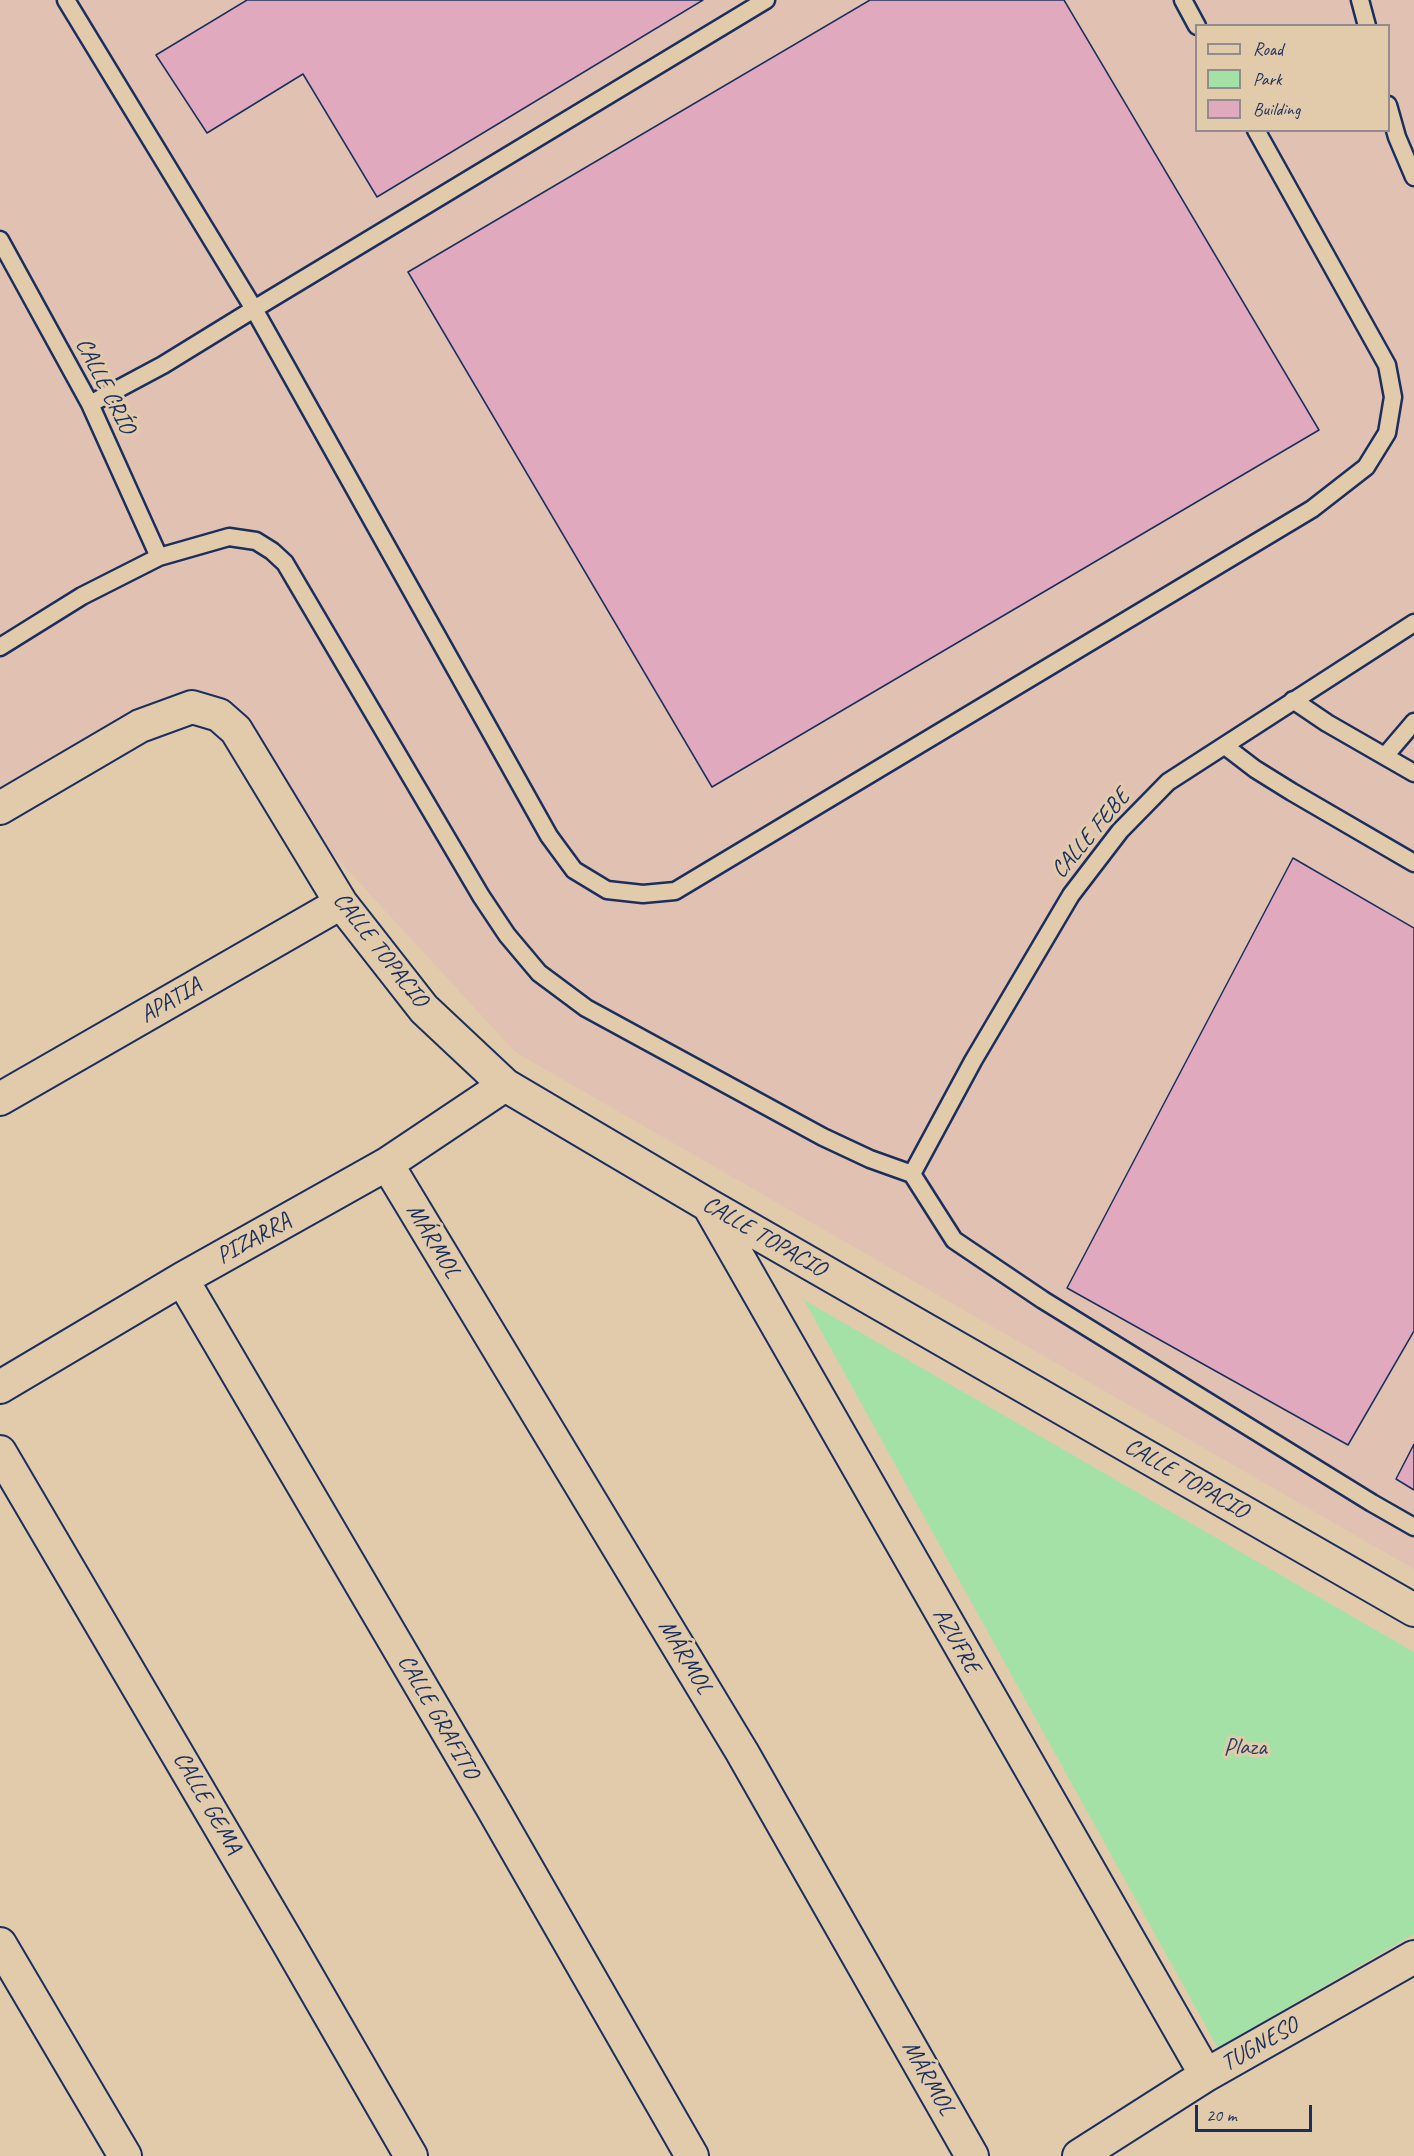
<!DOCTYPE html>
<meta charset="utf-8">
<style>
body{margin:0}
#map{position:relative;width:1414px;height:2156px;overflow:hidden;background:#e2cbab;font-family:Caveat,sans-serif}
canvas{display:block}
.legend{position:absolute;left:1195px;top:24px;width:195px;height:108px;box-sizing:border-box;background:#e2cbab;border:2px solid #928d8c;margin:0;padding:8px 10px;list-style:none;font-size:18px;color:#1b2f5e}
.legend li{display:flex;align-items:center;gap:12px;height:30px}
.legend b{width:30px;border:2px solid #928d8c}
.scale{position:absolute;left:1195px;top:2105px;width:117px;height:27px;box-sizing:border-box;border:3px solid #1b2f5e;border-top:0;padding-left:8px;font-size:18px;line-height:21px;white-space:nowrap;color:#1b2f5e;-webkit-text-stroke:4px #e2cbab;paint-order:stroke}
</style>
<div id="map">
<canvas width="1414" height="2156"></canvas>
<ul class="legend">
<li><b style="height:8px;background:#e2cbab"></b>Road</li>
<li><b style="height:16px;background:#a4e1a7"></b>Park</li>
<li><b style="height:16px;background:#e0a9be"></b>Building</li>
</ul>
<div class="scale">20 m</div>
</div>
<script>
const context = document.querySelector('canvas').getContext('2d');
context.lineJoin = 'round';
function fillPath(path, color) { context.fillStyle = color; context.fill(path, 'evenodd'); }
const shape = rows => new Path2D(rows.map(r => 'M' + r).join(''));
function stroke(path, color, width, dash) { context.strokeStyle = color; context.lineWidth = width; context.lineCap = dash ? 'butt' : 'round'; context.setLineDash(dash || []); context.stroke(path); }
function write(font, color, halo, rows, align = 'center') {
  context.font = font + ' Caveat,sans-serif'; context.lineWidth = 6; context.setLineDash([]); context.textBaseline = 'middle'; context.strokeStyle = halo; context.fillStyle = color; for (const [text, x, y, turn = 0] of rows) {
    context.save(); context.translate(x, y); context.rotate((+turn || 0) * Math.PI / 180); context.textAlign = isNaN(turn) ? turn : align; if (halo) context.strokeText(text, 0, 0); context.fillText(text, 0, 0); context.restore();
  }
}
fillPath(shape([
 [0,0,1414,0,1414,1569,515,1052,186,694,0,797],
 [1196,26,1388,26,1388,130,1196,130]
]), '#e1c1b1');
fillPath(shape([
 [804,1300,1414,1652,1414,1934,1218,2048]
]), '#a4e1a7');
const building = shape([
 [247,0,703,0,377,197,303,74,207,133,156,55,247,0],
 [870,0,1064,0,1319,430,712,787,408,272,870,0],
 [1293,858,1414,928,1414,1331,1348,1445,1067,1288,1293,858],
 [1414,1444,1414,1490,1396,1479,1414,1444]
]);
fillPath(building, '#e0a9be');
stroke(building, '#1b2f5e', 1.5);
const lane = shape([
 [66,0,254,309,766,0],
 [1183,0,1197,26],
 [1360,0,1367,26],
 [1388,105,1397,137,1414,177],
 [0,240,90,404,159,557],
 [90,404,163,365,254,309,549,836,574,870,607,890,643,894,675,891,1312,509,1366,467,1387,433,1393,397,1387,365,1256,130],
 [0,647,82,596,159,557,229,537,256,541,272,551,285,563,481,896,507,935,539,973,586,1008,823,1137,870,1159,912,1174,954,1240,1043,1300,1372,1503,1414,1527],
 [1293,700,1327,723,1414,773],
 [1225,746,1255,769,1292,792,1414,863],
 [1385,756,1414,722],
 [912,1174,973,1061,1071,895,1120,831,1168,782,1414,623]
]);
const street = shape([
 [0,808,140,726,192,707,219,715,236,730,341,903,424,1009,505,1085,708,1205,1414,1610],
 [0,1099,341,903],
 [387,1164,742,1752,972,2156],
 [709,1206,1206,2075],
 [182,1279,493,1809,692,2156],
 [0,1387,182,1279,387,1164,505,1085],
 [0,1452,287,1941,411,2156],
 [0,1944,125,2156],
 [1079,2156,1206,2075,1414,1957]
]);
stroke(lane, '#1b2f5e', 21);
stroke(street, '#1b2f5e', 36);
stroke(lane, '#e2cbab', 16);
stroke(street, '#e2cbab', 32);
write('24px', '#1b2f5e', '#e2cbab', [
 ["CALLE CRÍO",105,386,63],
 ["CALLE FEBE",1091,834,-50],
 ["CALLE TOPACIO",380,950,52],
 ["APATIA",171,1001,-30],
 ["CALLE TOPACIO",764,1237,30],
 ["PIZARRA",254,1239,-29],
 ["MÁRMOL",433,1241,59],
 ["CALLE TOPACIO",1186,1479,30],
 ["AZUFRE",956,1641,60],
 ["MÁRMOL",685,1657,59],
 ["CALLE GRAFITO",438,1717,60],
 ["CALLE GEMA",207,1803,60],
 ["TUGNESO",1260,2045,-30],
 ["MÁRMOL",928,2078,60]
]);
write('24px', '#294165', '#e2cbab', [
 ["Plaza",1245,1748]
]);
</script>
